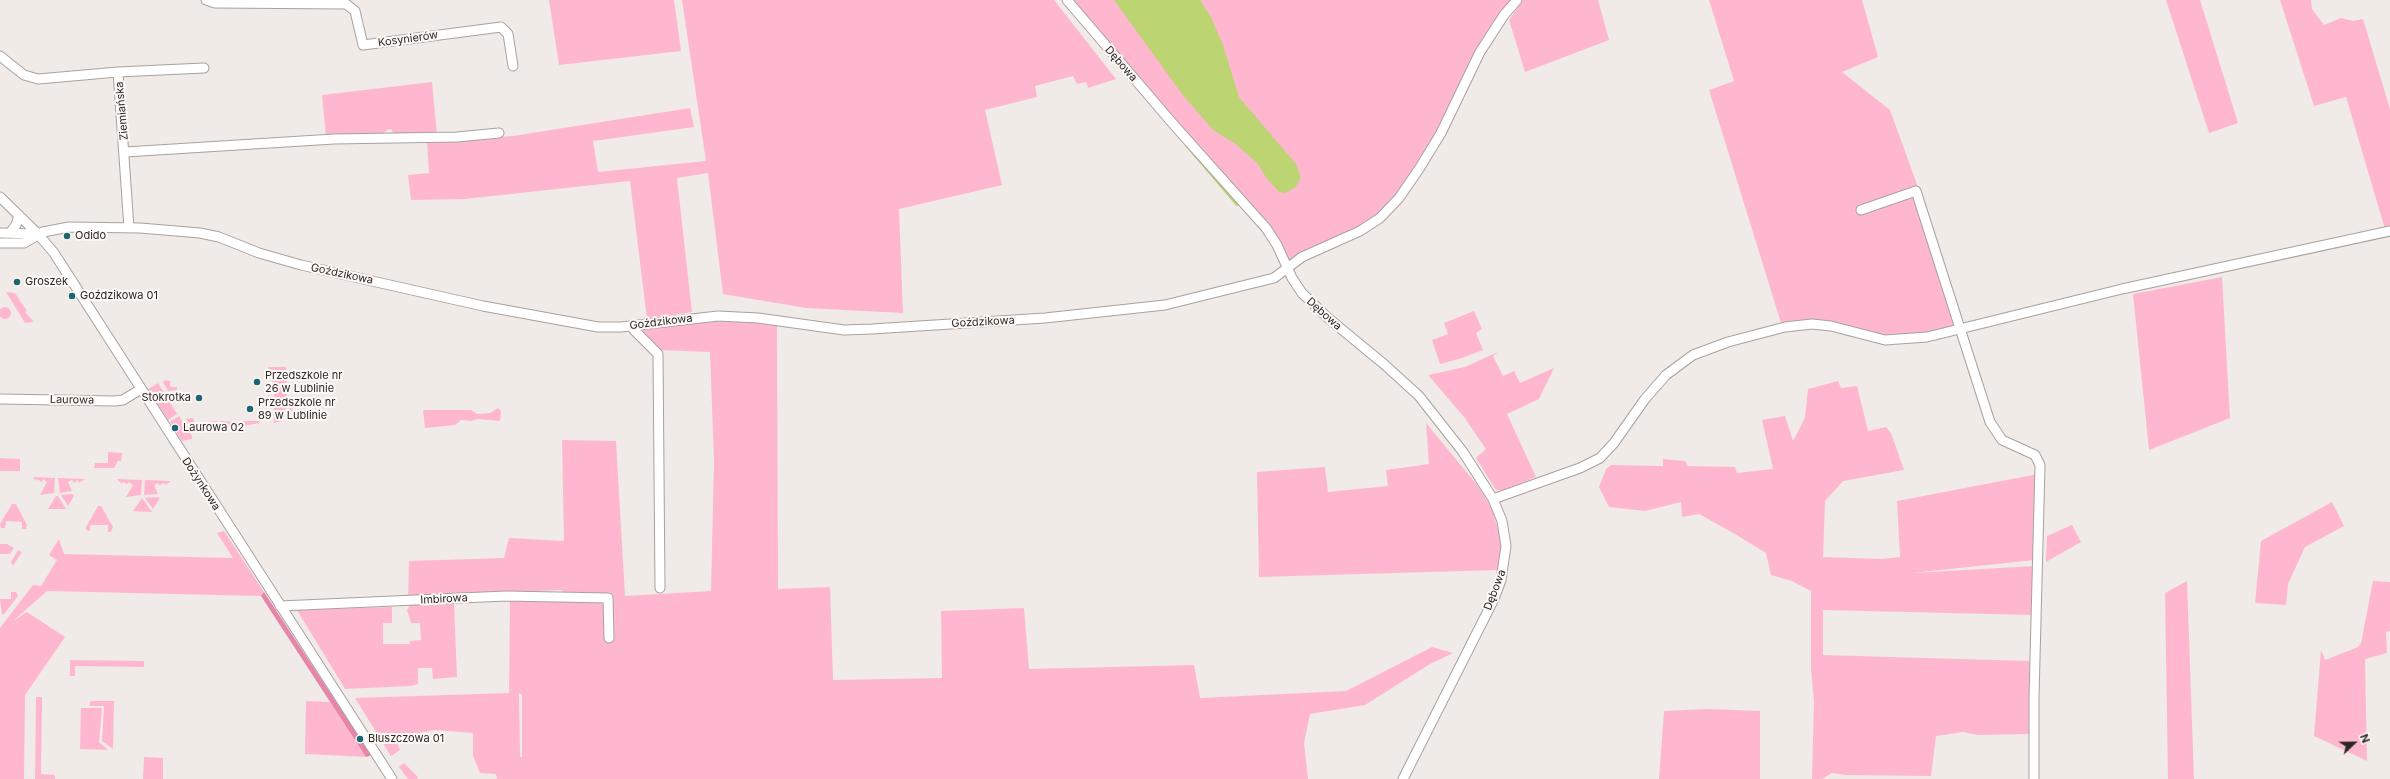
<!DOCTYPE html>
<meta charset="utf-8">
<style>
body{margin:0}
#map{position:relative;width:2390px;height:779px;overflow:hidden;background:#f0ebe7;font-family:Inter,sans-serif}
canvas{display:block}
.north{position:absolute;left:2334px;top:723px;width:40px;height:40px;-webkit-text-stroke:3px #fef8f4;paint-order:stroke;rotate:68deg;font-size:11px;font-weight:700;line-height:16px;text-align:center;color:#2a2827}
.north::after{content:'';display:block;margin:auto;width:14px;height:18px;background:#2a2827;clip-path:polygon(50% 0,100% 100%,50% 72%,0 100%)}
</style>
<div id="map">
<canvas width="2390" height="779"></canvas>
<div class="north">N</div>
</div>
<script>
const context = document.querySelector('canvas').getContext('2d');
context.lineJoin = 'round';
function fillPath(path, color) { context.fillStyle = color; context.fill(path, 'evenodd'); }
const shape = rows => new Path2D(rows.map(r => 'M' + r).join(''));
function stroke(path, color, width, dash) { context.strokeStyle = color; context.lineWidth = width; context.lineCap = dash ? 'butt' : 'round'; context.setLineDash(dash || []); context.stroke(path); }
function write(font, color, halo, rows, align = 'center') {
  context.font = font + ' Inter,sans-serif'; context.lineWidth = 4; context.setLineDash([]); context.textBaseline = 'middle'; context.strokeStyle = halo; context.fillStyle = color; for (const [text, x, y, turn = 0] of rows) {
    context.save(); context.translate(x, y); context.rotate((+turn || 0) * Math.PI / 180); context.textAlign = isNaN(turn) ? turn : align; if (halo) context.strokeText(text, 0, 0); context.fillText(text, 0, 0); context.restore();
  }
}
fillPath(shape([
 [549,0,674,0,681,51,559,65],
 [682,0,1054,0,1116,79,1088,88,1086,82,1077,84,1073,76,1035,86,1037,97,985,110,1002,185,899,209,903,313,806,308,723,294,708,173,677,178,692,312,647,319,630,181,465,199,411,200,408,175,429,173,427,141,513,136,690,108,694,127,593,141,598,172,706,161],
 [1069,0,1517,0,1504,15,1465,86,1394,205,1327,246,1287,261,1279,248],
 [1523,0,1598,0,1609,40,1525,72,1509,20],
 [1709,0,1862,0,1878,57,1842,72,1890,110,1919,190,1962,325,1908,337,1891,337,1811,320,1781,323,1709,90,1734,81],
 [2166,0,2200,0,2238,123,2209,133],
 [2280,0,2311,0,2312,9,2324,25,2341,18,2353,21,2363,19,2390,109,2390,227,2385,229,2346,97,2314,106],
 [432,82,437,135,395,137,391,129,387,130,382,135,326,137,322,95],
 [2222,277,2230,418,2149,450,2133,294],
 [6,292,15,293,27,311,25,312,34,322,25,323],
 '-1 313a6 6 0 1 1 12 0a6 6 0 1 1-12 0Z',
 [1474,311,1482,329,1476,333,1483,350,1462,358,1440,364,1432,340,1448,334,1444,323],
 [705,320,777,323,778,589,830,587,833,680,942,678,941,611,1024,608,1029,669,1194,665,1200,698,1346,691,1432,647,1453,653,1430,664,1365,705,1310,714,1304,743,1308,779,497,779,496,774,480,773,473,756,473,733,435,730,419,733,397,743,400,750,391,756,355,698,509,693,510,601,563,598,562,590,408,597,409,561,504,558,509,538,564,541,562,440,616,441,625,596,711,591,714,462,710,352,659,350,640,329],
 [519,694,522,694,522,757,520,757],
 [1498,352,1493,356,1503,376,1514,371,1520,383,1554,368,1539,399,1507,414,1536,477,1503,490,1496,490,1476,458,1486,449,1464,417,1428,375,1465,367],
 [268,367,286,367,287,399,290,407,299,417,288,408,280,411,283,421,274,423,274,387],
 [165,380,170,381,170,387,177,387,177,390,168,391,163,382],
 [1838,381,1841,388,1857,386,1868,431,1886,427,1891,433,1904,470,1843,481,1825,501,1823,557,1882,559,1900,557,1897,501,2038,474,2035,560,1912,573,2035,566,2032,615,1823,610,1823,655,2029,661,2030,734,1977,735,1963,732,1936,736,1931,776,1845,775,1832,773,1822,779,1812,779,1814,701,1811,669,1811,591,1792,581,1771,575,1766,553,1735,534,1699,514,1682,517,1681,502,1645,511,1609,507,1599,487,1606,469,1611,465,1663,466,1663,459,1685,461,1688,466,1735,467,1737,473,1773,469,1762,420,1785,416,1793,441,1805,418,1808,389],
 [158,383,177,414,168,420,148,389],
 [498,408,501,411,500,421,478,419,471,421,461,420,455,425,425,428,423,410,471,410,477,414,490,413],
 [179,416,192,436,192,439,182,441,176,432,179,430,175,424,172,425,170,422],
 [193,418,197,432,195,433,186,419],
 [218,421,208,434,208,422],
 [221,421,239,422,239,427,215,429],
 [241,421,260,421,260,423,242,426],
 [1426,423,1478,486,1491,507,1498,529,1502,549,1498,570,1259,577,1257,472,1325,467,1328,492,1388,486,1386,470,1429,464],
 [108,452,122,453,121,461,118,461,114,468,94,468,95,463,108,463],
 [0,458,20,459,20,471,0,471],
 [33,477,55,478,54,493,40,495,47,482,43,479,42,482,37,479,36,481],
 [58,478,85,479,79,483,78,480,74,483,72,480,68,482,72,491,60,493],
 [117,479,142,480,141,495,126,497,133,485,129,482,127,484,123,482,122,484],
 [145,480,170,481,170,482,165,485,164,483,159,485,158,483,154,485,158,494,144,495],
 [72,494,74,496,68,506,61,495],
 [56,496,58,496,66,509,48,509],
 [156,497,160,498,153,509,145,498],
 [142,498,152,512,133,511],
 [2332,502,2344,526,2305,547,2288,584,2286,605,2255,603,2261,541],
 [12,504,16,504,27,525,26,529,22,529,22,522,6,521,5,528,1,528,0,524],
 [98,506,101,506,113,527,111,532,108,532,108,525,90,525,90,531,86,530,86,527],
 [2072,525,2081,542,2046,562,2047,536],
 [224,531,264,592,261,596,47,591,13,621,27,612,65,637,25,695,24,779,0,779,0,628,33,585,41,586,57,560,49,555,59,539,64,554,233,558,217,533],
 [0,544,7,544,14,548,10,554,0,554],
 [18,550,22,552,13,566,11,562],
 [2187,581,2194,779,2168,779,2165,593],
 [2373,581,2390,582,2390,631,2386,632,2387,653,2365,659,2367,761,2314,736,2321,650,2325,660,2358,647,2361,643],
 [11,592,16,592,18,596,4,614,2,615,0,599,11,599],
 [454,603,457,677,433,679,432,668,418,668,418,684,411,686,345,689,297,610,392,607,392,623,383,623,383,644,410,644,409,641,421,640,420,623,411,623,407,610,410,605],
 [70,660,144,661,144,667,75,666,75,676,70,676],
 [36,697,42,697,41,774,55,775,55,779,35,779],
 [90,701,114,701,113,749,102,741,104,706,90,706],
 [306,701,330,702,366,757,305,754],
 [81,708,102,708,99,742,108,750,80,749],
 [1707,709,1760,711,1760,779,1659,779,1664,711],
 [144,757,163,758,163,779,143,779],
 [404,763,417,776,418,779,408,779,399,767]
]), '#ffb7d0');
fillPath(shape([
 [264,592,371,755,369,756,366,757,261,596]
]), '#e684aa');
fillPath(shape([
 [1114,0,1200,0,1211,17,1223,45,1239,97,1296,164,1301,177,1296,187,1285,193,1279,192,1267,179,1258,164,1237,145,1213,130,1182,94]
]), '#bcd472');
stroke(shape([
 [1186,145,1237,205]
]), '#bcd472', 2.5);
const minor = shape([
 [206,0,215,3,346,4,355,11,363,45,501,27,508,34,513,66],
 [1067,0,1174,125,1266,228,1277,245,1292,278,1302,293,1328,318,1385,365,1419,396,1463,452,1493,499,1502,521,1506,546,1501,580,1494,599,1403,779],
 [0,56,24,75,38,79,118,72,204,68],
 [118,72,129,228],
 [125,152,334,139,457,137,499,133],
 [0,197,38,234,54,253,392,779],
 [1861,210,1916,191,1990,422,2002,440,2035,455,2040,465,2034,697,2034,779],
 [0,233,38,234],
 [10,233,16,225,19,215],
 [0,243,24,243,43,232,69,227,140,228,200,233,219,237,259,253,301,265,483,306,598,327,621,327,718,316,758,318,844,330,872,329,1045,318,1165,305,1274,278,1302,257,1360,231,1380,218,1399,198,1419,169,1441,133,1480,52,1504,15,1517,0],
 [632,326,634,330,658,354,660,588],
 [0,399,115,401,123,400,141,389],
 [1493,499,1580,468,1600,458,1614,443,1645,399,1666,375,1693,355,1728,342,1785,327,1812,324,1831,326,1885,340,1927,337,2122,289,2390,231],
 [280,606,506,596,608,598,609,638]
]);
stroke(minor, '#a7a29e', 11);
stroke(minor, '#fff', 9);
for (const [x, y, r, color] of [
 [67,236,4,"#1d6573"],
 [17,282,4,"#1d6573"],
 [72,296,4,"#1d6573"],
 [257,382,4,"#1d6573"],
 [199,398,4,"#1d6573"],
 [250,409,4,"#1d6573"],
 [175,428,4,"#1d6573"],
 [360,739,4,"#1d6573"]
]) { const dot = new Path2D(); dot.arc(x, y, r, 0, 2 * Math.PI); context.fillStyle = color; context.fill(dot); stroke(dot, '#fef8f4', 1.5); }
write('11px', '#2a2827', '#fef8f4', [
 ["Kosynierów",408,39,-8],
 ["Dębowa",1121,64,49],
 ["Ziemiańska",122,111,-95],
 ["Goździkowa",342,274,12],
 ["Dębowa",1324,314,42],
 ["Goździkowa",661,322,-7],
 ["Goździkowa",983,322,-3],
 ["Laurowa",72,400,1],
 ["Dożynkowa",201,484,57],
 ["Dębowa",1495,590,-69],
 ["Imbirowa",444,599,-3]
]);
write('11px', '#2a2827', '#fef8f4', [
 ["Odido",75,236],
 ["Groszek",25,282],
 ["Goździkowa 01",80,296],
 ["Przedszkole nr",265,376],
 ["26 w Lublinie",265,389],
 ["Stokrotka",191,398,"right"],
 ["Przedszkole nr",258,403],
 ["89 w Lublinie",258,416],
 ["Laurowa 02",183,428],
 ["Bluszczowa 01",368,739]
], 'left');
</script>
